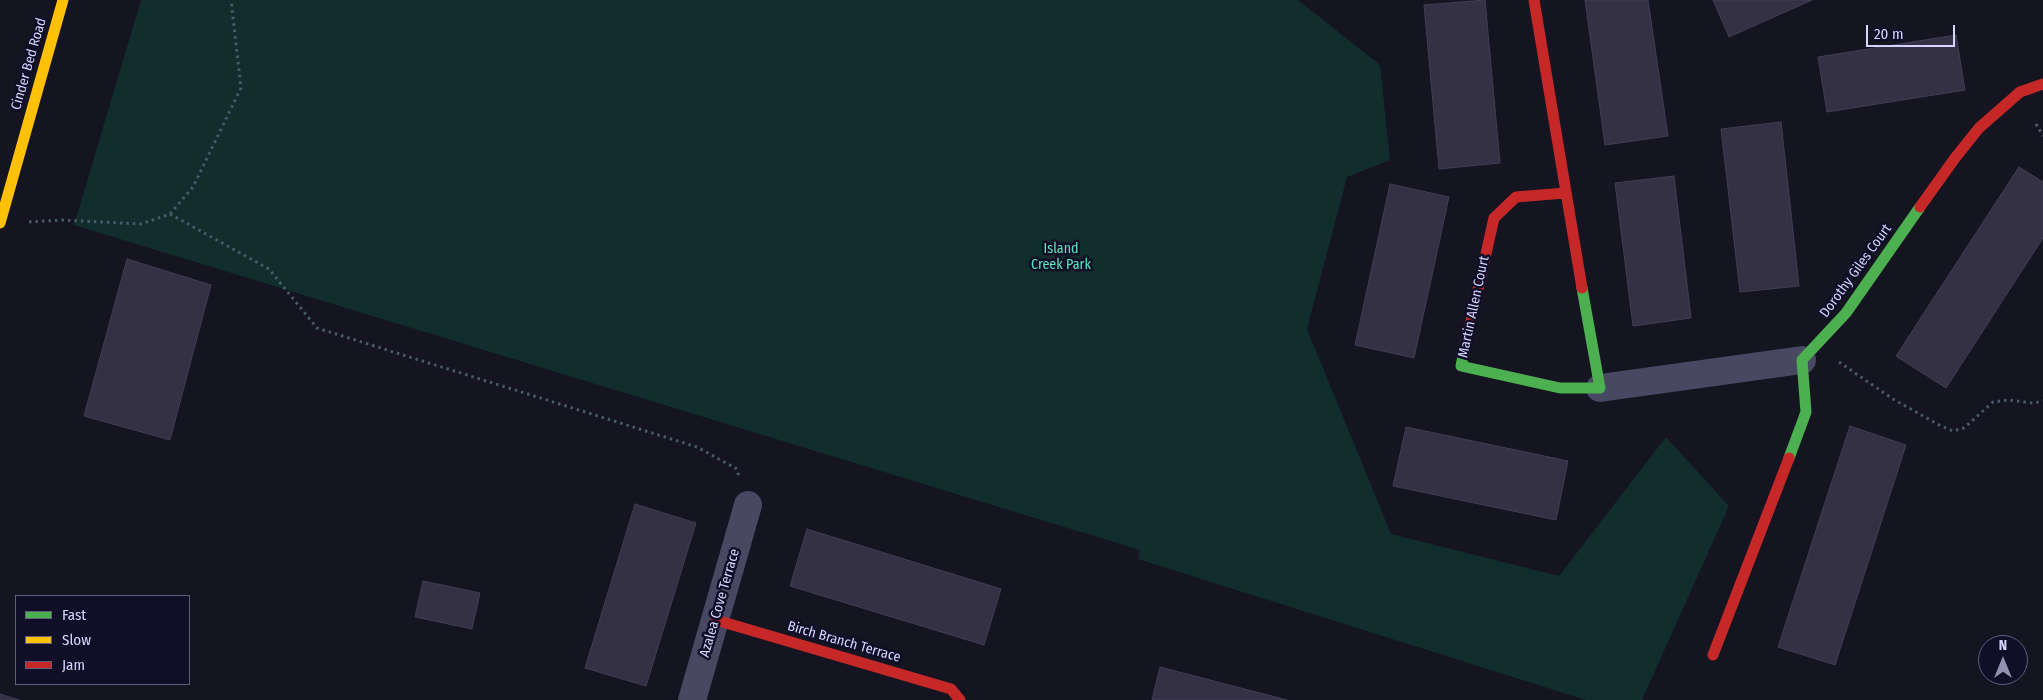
<!DOCTYPE html>
<style>
body{margin:0}
#map{position:relative;width:2043px;height:700px;overflow:hidden;background:#151421;font-family:"Fira Sans Condensed",sans-serif}
canvas{display:block}
.legend{position:absolute;left:15px;top:595px;width:175px;height:90px;box-sizing:border-box;background:#110e27;border:1px solid #605d7d;margin:0;padding:6px 9px;list-style:none;font-size:15px;color:#d7d4ff}
.legend li{display:flex;align-items:center;gap:10px;height:25px}
.legend b{width:25px;border:1px solid #605d7d}
.north{position:absolute;left:1978px;top:635px;width:50px;height:50px;box-sizing:border-box;background:#110e27;border:1px solid #605d7d;border-radius:50%;rotate:0deg;font-size:14px;font-weight:700;line-height:20px;text-align:center;color:#d7d4ff}
.north::after{content:'';display:block;margin:auto;width:18px;height:22px;background:#9391b1;clip-path:polygon(50% 0,100% 100%,50% 72%,0 100%)}
.scale{position:absolute;left:1866px;top:25px;width:89px;height:22px;box-sizing:border-box;border:2px solid #d7d4ff;border-top:0;padding-left:6px;font-size:15px;line-height:18px;white-space:nowrap;color:#d7d4ff;-webkit-text-stroke:4px #110e27;paint-order:stroke}
</style>
<div id="map">
<canvas width="2043" height="700"></canvas>
<ul class="legend">
<li><b style="height:6px;background:#4caf50"></b>Fast</li>
<li><b style="height:6px;background:#ffc107"></b>Slow</li>
<li><b style="height:6px;background:#c62828"></b>Jam</li>
</ul>
<div class="north">N</div>
<div class="scale">20 m</div>
</div>
<script>
const context = document.querySelector('canvas').getContext('2d');
context.lineJoin = 'round';
function fillPath(path, color) { context.fillStyle = color; context.fill(path, 'evenodd'); }
const shape = rows => new Path2D(rows.map(r => 'M' + r).join(''));
function stroke(path, color, width, dash) { context.strokeStyle = color; context.lineWidth = width; context.lineCap = dash ? 'butt' : 'round'; context.setLineDash(dash || []); context.stroke(path); }
function write(font, color, halo, rows, align = 'center') {
  context.font = font + ' "Fira Sans Condensed",sans-serif'; context.lineWidth = 5; context.setLineDash([]); context.textBaseline = 'middle'; context.strokeStyle = halo; context.fillStyle = color; for (const [text, x, y, turn = 0] of rows) {
    context.save(); context.translate(x, y); context.rotate((+turn || 0) * Math.PI / 180); context.textAlign = isNaN(turn) ? turn : align; if (halo) context.strokeText(text, 0, 0); context.fillText(text, 0, 0); context.restore();
  }
}
fillPath(shape([
 [141,0,1298,0,1380,65,1390,160,1347,177,1307,329,1391,534,1559,576,1666,437,1729,506,1642,700,1586,700,1138,559,1140,550,74,225]
]), '#112e2d');
const building = shape([
 [1485,0,1500,163,1439,169,1424,5,1485,0],
 [1585,0,1648,0,1668,136,1605,145,1585,0],
 [1713,0,1812,0,1729,37,1713,0],
 [1956,35,1965,90,1827,112,1818,57,1956,35],
 [1781,122,1799,286,1740,292,1721,129,1781,122],
 [2019,167,2043,182,2043,238,1946,388,1896,356,2019,167],
 [1674,176,1691,318,1633,326,1615,183,1674,176],
 [1390,184,1449,197,1414,358,1355,345,1390,184],
 [127,259,211,285,170,440,84,416,127,259],
 [1850,426,1906,445,1835,665,1778,647,1850,426],
 [1406,427,1568,461,1556,520,1393,486,1406,427],
 [635,504,696,523,646,686,585,668,635,504],
 [807,529,1001,589,984,645,790,586,807,529],
 [423,581,480,593,472,629,415,617,423,581],
 [1160,667,1287,700,1152,700,1160,667],
 [0,694,19,700,0,700,0,694]
]);
fillPath(building, '#333143');
stroke(building, '#413e56', 1);
stroke(shape([
 [2036,124,2043,136],
 [170,214,269,269,317,328,697,447,737,469,739,478],
 [29,222,62,220,141,224,170,214,193,187,241,88,231,0],
 [1839,362,1893,399,1941,426,1953,431,1964,428,1993,402,2008,400,2033,403,2043,401]
]), '#495b6a', 3, [2.5, 4]);
stroke(shape([
 [1600,388,1802,360],
 [692,700,748,505]
]), '#484862', 28);
stroke(shape([
 [1464,352,1461,366,1560,388,1600,388,1582,288],
 [1789,458,1806,412,1802,360,1846,313,1920,207]
]), '#4caf50', 11);
stroke(shape([
 [0,223,63,0]
]), '#ffc107', 11);
stroke(shape([
 [1534,0,1582,288],
 [1920,207,1955,158,1979,128,2020,92,2043,84],
 [1464,352,1494,218,1516,197,1565,193],
 [716,620,951,689,960,700],
 [1713,655,1789,458]
]), '#c62828', 11);
write('14px', '#d7d4ff', '#110e27', [
 ["Cinder Bed Road",29,64,-74],
 ["Dorothy Giles Court",1856,271,-54],
 ["Martin Allen Court",1474,307,-78],
 ["Azalea Cove Terrace",720,603,-74],
 ["Birch Branch Terrace",844,642,16]
]);
write('14px', '#58e7bf', '#110e27', [
 ["Island",1061,249],
 ["Creek Park",1061,265]
]);
</script>
